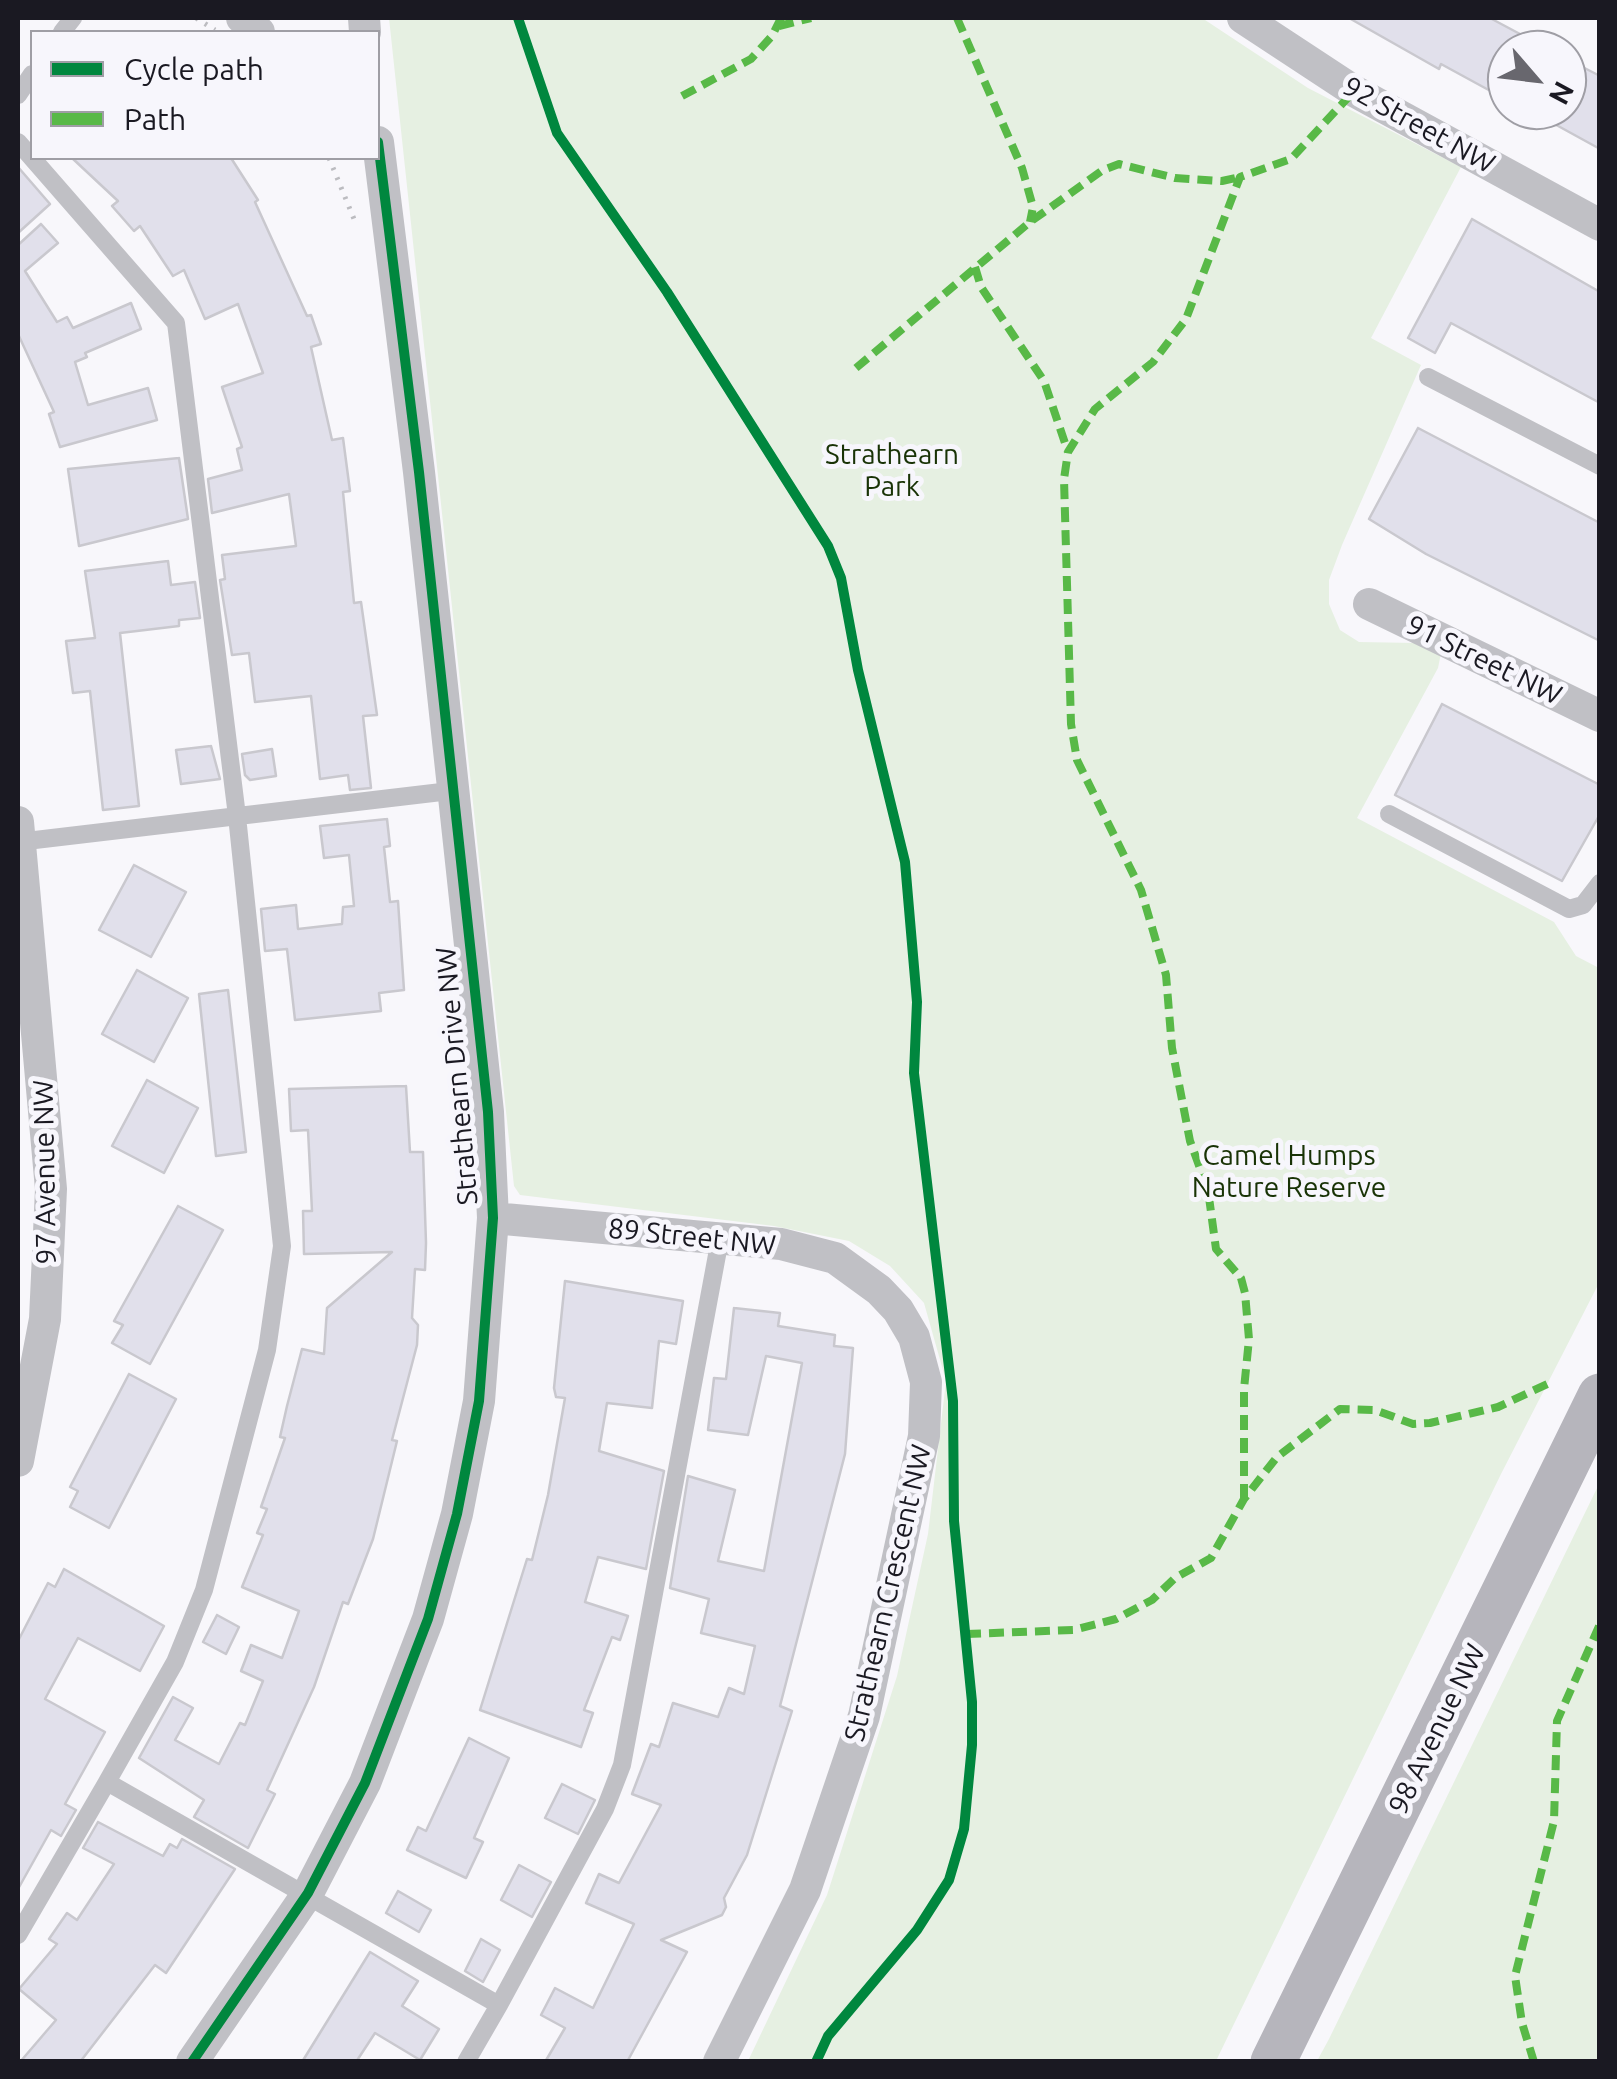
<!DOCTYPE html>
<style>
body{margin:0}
#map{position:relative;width:1617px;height:2079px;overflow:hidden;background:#f8f7fb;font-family:Ubuntu,sans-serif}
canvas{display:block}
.frame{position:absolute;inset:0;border:20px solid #1a1922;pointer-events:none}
.legend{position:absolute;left:30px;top:30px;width:350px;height:130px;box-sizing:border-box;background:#f7f6fc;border:2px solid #9f9ea5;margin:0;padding:12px 18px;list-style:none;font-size:30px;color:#1a1922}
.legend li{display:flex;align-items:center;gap:20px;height:50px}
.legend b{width:50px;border:2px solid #9f9ea5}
.north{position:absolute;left:1487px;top:30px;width:100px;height:100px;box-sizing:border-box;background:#f7f6fc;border:2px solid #9f9ea5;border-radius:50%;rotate:118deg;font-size:28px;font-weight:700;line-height:40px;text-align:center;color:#1a1922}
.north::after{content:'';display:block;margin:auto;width:35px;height:45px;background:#68676e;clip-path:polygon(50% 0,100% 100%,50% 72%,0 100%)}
</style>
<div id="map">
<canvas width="1617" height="2079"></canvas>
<div class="frame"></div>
<ul class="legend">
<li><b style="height:12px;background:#00873e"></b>Cycle path</li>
<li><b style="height:12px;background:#58b947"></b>Path</li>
</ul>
<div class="north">N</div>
</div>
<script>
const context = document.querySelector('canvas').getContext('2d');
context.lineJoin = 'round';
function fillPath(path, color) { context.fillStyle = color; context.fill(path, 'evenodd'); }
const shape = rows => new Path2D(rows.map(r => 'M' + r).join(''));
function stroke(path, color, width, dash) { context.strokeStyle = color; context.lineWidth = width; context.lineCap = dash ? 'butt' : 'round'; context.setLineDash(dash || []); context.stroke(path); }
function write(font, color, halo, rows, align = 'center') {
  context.font = font + ' Ubuntu,sans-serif'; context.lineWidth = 10; context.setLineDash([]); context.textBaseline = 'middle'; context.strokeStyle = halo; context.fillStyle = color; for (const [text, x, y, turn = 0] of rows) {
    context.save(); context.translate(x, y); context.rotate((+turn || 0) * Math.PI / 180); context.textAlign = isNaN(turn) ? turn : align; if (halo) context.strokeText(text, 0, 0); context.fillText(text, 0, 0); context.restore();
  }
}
fillPath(shape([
 [389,18,1202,18,1308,88,1461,167,1371,338,1421,365,1342,545,1329,580,1329,604,1340,630,1359,642,1416,643,1441,653,1438,668,1357,818,1554,922,1576,956,1599,968,1599,1283,1501,1474,1216,2061,748,2061,827,1895,897,1676,928,1534,946,1381,924,1303,890,1266,849,1241,774,1226,520,1195,514,1186],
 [1599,1484,1599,2061,1317,2061,1329,2039]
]), '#e6f0e2');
const building = shape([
 [1349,18,1490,18,1550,50,1507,50,1507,100,1441,64,1439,69,1349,18],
 [1567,59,1600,76,1600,149,1529,110,1567,110,1567,59],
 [72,158,231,158,258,200,255,202,307,316,311,315,321,344,311,347,332,440,343,438,350,491,343,492,354,603,361,602,377,715,363,716,371,788,350,790,348,775,320,779,311,696,255,702,249,653,232,655,220,580,225,579,222,555,296,546,289,494,212,513,208,479,242,470,237,449,242,447,222,387,263,373,238,304,205,319,184,270,173,276,140,226,134,231,112,206,118,201,72,158],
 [18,167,50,204,18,233,18,167],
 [1472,219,1600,292,1600,403,1451,323,1435,353,1408,338,1472,219],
 [41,224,58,243,25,271,57,322,67,317,73,328,131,303,141,329,85,353,87,357,75,362,88,405,148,388,157,420,60,447,49,414,54,412,18,334,18,245,41,224],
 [1418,428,1600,523,1600,641,1426,554,1369,519,1418,428],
 [179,458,188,519,79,546,68,469,179,458],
 [168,561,171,585,195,582,200,618,179,620,179,626,120,633,139,806,103,810,90,691,73,693,66,641,95,638,85,571,168,561],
 [1442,704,1600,785,1600,814,1562,881,1395,795,1442,704],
 [211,746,220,779,181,784,176,750,211,746],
 [272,749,276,776,250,780,245,775,242,754,272,749],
 [387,819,390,846,384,847,390,902,398,901,404,990,379,993,381,1011,295,1020,287,949,265,951,261,909,296,905,298,929,342,924,343,907,354,906,349,855,324,858,320,826,387,819],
 [134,865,186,892,151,957,99,930,134,865],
 [137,970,188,998,154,1062,102,1034,137,970],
 [228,990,246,1152,216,1156,199,994,228,990],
 [147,1080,198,1108,164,1173,112,1146,147,1080],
 [406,1086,410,1152,423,1152,426,1243,425,1270,415,1269,412,1318,418,1325,417,1345,392,1440,397,1441,373,1539,348,1604,343,1602,314,1687,267,1790,275,1794,248,1848,194,1817,204,1800,139,1758,173,1697,193,1708,175,1740,219,1764,240,1723,245,1725,263,1681,241,1671,251,1645,282,1658,299,1611,242,1587,263,1535,257,1533,267,1509,261,1507,285,1438,280,1437,287,1406,302,1349,324,1354,327,1308,392,1252,304,1254,303,1211,312,1211,308,1130,291,1131,289,1089,406,1086],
 [178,1206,223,1230,150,1364,112,1343,123,1325,114,1321,178,1206],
 [565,1281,683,1301,676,1344,659,1341,652,1408,607,1403,599,1451,664,1471,646,1569,598,1557,585,1602,628,1616,620,1640,612,1637,584,1710,593,1713,581,1747,480,1710,527,1559,532,1560,548,1495,565,1398,556,1397,554,1388,565,1281],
 [734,1308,780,1313,778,1326,835,1335,834,1346,853,1348,845,1454,780,1706,792,1711,747,1855,724,1898,726,1907,722,1915,661,1940,687,1952,627,2062,545,2062,565,2028,541,2015,555,1988,593,2008,634,1924,586,1903,599,1874,619,1883,661,1805,632,1794,651,1744,659,1747,673,1703,718,1717,729,1688,744,1694,755,1646,701,1633,709,1599,670,1588,688,1476,735,1490,718,1561,764,1571,802,1363,766,1356,748,1435,708,1430,714,1378,726,1379,734,1308],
 [129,1374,176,1399,109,1528,70,1507,78,1491,70,1487,129,1374],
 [64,1569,164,1626,140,1671,78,1638,45,1699,105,1732,65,1804,76,1810,61,1836,51,1830,18,1889,18,1641,48,1583,55,1587,64,1569],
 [217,1615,239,1627,226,1654,203,1642,217,1615],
 [469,1738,509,1758,474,1838,483,1842,466,1878,407,1850,418,1827,426,1831,469,1738],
 [562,1784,595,1800,578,1834,545,1818,562,1784],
 [98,1822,163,1856,170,1844,177,1848,182,1839,235,1869,166,1973,155,1965,80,2062,20,2062,56,2020,19,1989,57,1944,49,1939,67,1913,77,1920,114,1864,83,1848,98,1822],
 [519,1865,551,1882,532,1917,501,1900,519,1865],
 [398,1891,431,1910,419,1932,386,1913,398,1891],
 [481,1939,500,1950,483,1982,465,1971,481,1939],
 [370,1952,418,1981,402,2006,439,2029,420,2060,375,2033,356,2062,302,2062,370,1952]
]);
fillPath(building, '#e1e0eb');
stroke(building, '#c9c8ce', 2.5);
stroke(shape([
 [196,18,215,30],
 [329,158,354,219]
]), '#bcbcc0', 5, [2.5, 8]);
stroke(shape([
 [62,32,73,18],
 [18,95,32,74],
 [18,142,176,323,237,816,282,1246,267,1350,204,1590,175,1662,107,1782,499,2005,466,2062],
 [1428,377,1600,466],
 [1389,814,1569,909,1583,905,1600,883],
 [18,842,450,791],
 [18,1935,107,1782],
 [499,2005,605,1809,622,1765,720,1239]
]), '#c0c0c5', 18);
stroke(shape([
 [242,18,259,32],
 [364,18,365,32],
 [1243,18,1354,91,1600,225],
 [1369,604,1600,716],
 [18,822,51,1189,45,1319,18,1461],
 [493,1218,781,1244,835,1258,879,1290,898,1310,914,1337,926,1382,924,1436,864,1716,805,1890,719,2062],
 [192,2062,308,1893,365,1783,428,1619,457,1514,479,1401,493,1218,488,1112,419,472,378,142]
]), '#c0c0c5', 32);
stroke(shape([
 [1273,2062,1600,1396]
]), '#b6b5bc', 45);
stroke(shape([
 [957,18,1022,168,1033,207,1030,222],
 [779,26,811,18],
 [682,96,751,59,772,36,781,18],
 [975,267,981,287,1044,381,1068,452],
 [856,368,1030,222,1103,170,1119,164,1175,178,1222,181,1240,177],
 [1244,1499,1244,1389,1249,1339,1245,1293,1241,1278,1216,1249,1208,1190,1190,1141,1172,1048,1166,975,1141,890,1077,760,1071,724,1064,479,1068,452,1095,409,1153,362,1186,319,1240,177,1291,159,1354,91],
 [966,1634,1073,1630,1116,1619,1152,1600,1175,1578,1211,1558,1244,1499,1277,1457,1340,1409,1375,1410,1413,1424,1430,1423,1498,1407,1554,1381],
 [1534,2062,1522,2023,1515,1976,1554,1821,1557,1721,1600,1624]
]), '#58b947', 8, [15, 8]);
stroke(shape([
 [518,18,557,133,667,292,828,546,841,578,858,670,905,862,917,1002,914,1073,953,1401,954,1521,972,1702,972,1745,964,1829,949,1880,917,1930,828,2036,816,2062],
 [192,2062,308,1893,365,1783,428,1619,457,1514,479,1401,493,1218,488,1112,419,472,378,142]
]), '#00873e', 10);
write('28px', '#1a1922', '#f7f6fc', [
 ["92 Street NW",1419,125,29],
 ["91 Street NW",1484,660,26],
 ["Strathearn Drive NW",457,1076,-95],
 ["97 Avenue NW",45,1172,-91],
 ["89 Street NW",692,1237,6],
 ["Strathearn Crescent NW",888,1593,-77],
 ["98 Avenue NW",1437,1729,-64]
]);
write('28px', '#193306', '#f7f6fc', [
 ["Strathearn",892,455],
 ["Park",892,487],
 ["Camel Humps",1289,1156],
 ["Nature Reserve",1289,1188]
]);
</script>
